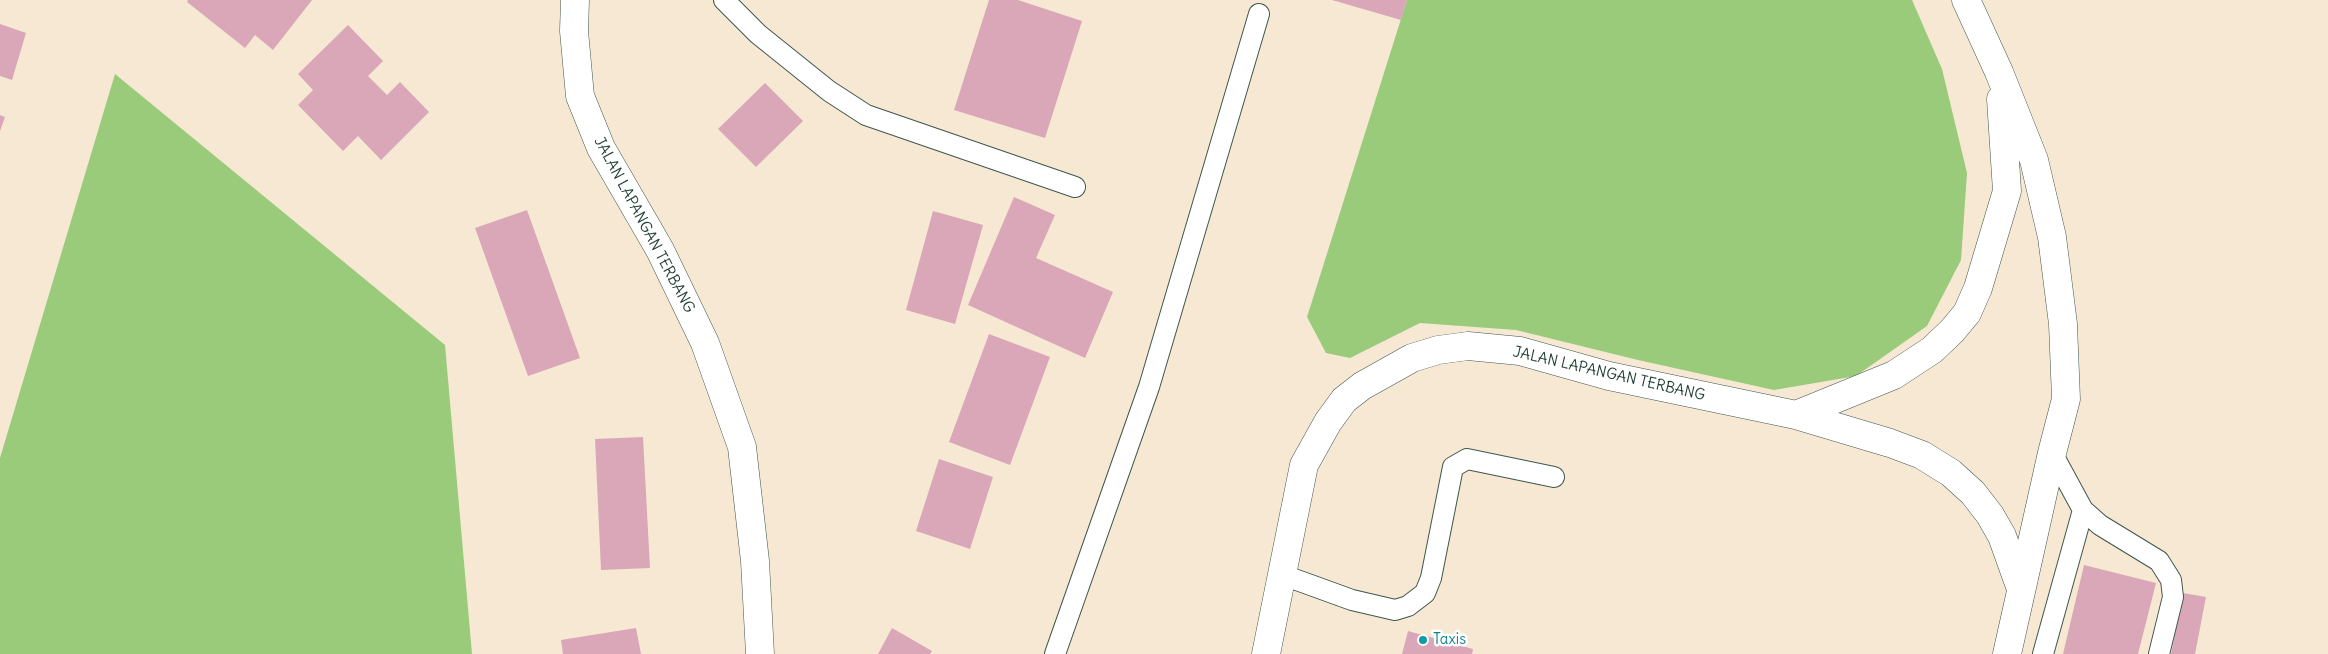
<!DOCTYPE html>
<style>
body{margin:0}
canvas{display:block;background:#f6e8d3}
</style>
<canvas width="2328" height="654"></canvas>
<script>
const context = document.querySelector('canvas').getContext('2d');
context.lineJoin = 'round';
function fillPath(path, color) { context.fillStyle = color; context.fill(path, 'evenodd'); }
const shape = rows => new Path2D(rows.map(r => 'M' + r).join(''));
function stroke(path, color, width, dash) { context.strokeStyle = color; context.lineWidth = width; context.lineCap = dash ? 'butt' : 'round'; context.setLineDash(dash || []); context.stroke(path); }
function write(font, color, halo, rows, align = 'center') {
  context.font = font + ' Delius,sans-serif'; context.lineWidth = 5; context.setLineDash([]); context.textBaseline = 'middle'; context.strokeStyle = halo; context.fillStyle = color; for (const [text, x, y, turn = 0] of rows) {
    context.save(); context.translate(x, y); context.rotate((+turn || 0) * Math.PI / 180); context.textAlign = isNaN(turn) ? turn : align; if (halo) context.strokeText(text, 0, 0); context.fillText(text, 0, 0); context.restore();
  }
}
fillPath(shape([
 [1407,0,1912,0,1942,69,1967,173,1961,260,1927,326,1856,376,1774,390,1638,360,1516,330,1420,323,1350,358,1326,353,1307,317],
 [115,74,445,345,472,654,0,654,0,458]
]), '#99cb7b');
fillPath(shape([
 [188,0,312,0,273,50,255,35,245,48,187,2],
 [989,0,1018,0,1082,21,1045,138,954,110],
 [1332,0,1407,0,1401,20],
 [0,24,26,33,12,80,0,76],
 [348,25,383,61,368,76,387,95,400,82,429,112,381,160,358,136,343,151,298,105,313,90,298,74],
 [765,83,803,121,756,167,718,129],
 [0,115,5,117,0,131],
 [1014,197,1055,215,1036,258,1113,292,1085,358,968,305],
 [527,210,580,358,528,376,475,228],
 [933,211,983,225,955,324,906,310],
 [989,334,1050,357,1010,465,949,442],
 [643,437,650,568,601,570,595,439],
 [939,459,993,477,970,549,916,531],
 [2084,565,2156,583,2138,654,2063,654],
 [2183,593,2206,597,2195,654,2171,654],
 [636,628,641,654,563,654,561,640],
 [892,628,932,651,930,654,878,654],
 [1408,631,1473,649,1472,654,1402,654]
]), '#daa7b9');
const lane = shape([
 [724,0,758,34,829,91,866,115,1075,187],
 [2052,453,2083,510,2100,525,2159,561,2171,580,2173,597,2159,654],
 [1283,575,1352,600,1395,610,1408,606,1425,593,1431,578,1453,467,1467,459,1554,477],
 [1055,654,1149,387,1259,14],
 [2043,654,2083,510]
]);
const street = shape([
 [575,0,574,31,580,96,601,148,660,250,705,343,742,447,755,561,760,654]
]);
const secondary = shape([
 [1966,0,1999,72,2034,160,2052,237,2063,324,2066,399,2052,453,2007,654],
 [1796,415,1894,375,1932,350,1952,331,1967,313,1978,288,2007,191,2001,99],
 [1266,654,1304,465,1328,422,1344,400,1362,386,1412,358,1438,350,1468,346,1520,351,1609,376,1796,415,1890,443,1922,455,1951,473,1973,493,1990,515,2002,536,2021,589]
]);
stroke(lane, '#3f574c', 22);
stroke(street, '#3f574c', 29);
stroke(secondary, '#3f574c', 29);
stroke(lane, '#fff', 20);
stroke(street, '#fff', 28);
stroke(secondary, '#fff', 28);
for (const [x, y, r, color] of [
 [1423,640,5,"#0f9aa8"]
]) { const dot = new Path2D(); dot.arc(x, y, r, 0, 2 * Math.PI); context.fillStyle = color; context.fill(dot); stroke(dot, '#fff', 2); }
write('15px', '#1f3d34', '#fff', [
 ["JALAN LAPANGAN TERBANG",644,225,62],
 ["JALAN LAPANGAN TERBANG",1609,374,13]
]);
write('15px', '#0d838f', '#fff', [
 ["Taxis",1433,640]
], 'left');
</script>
